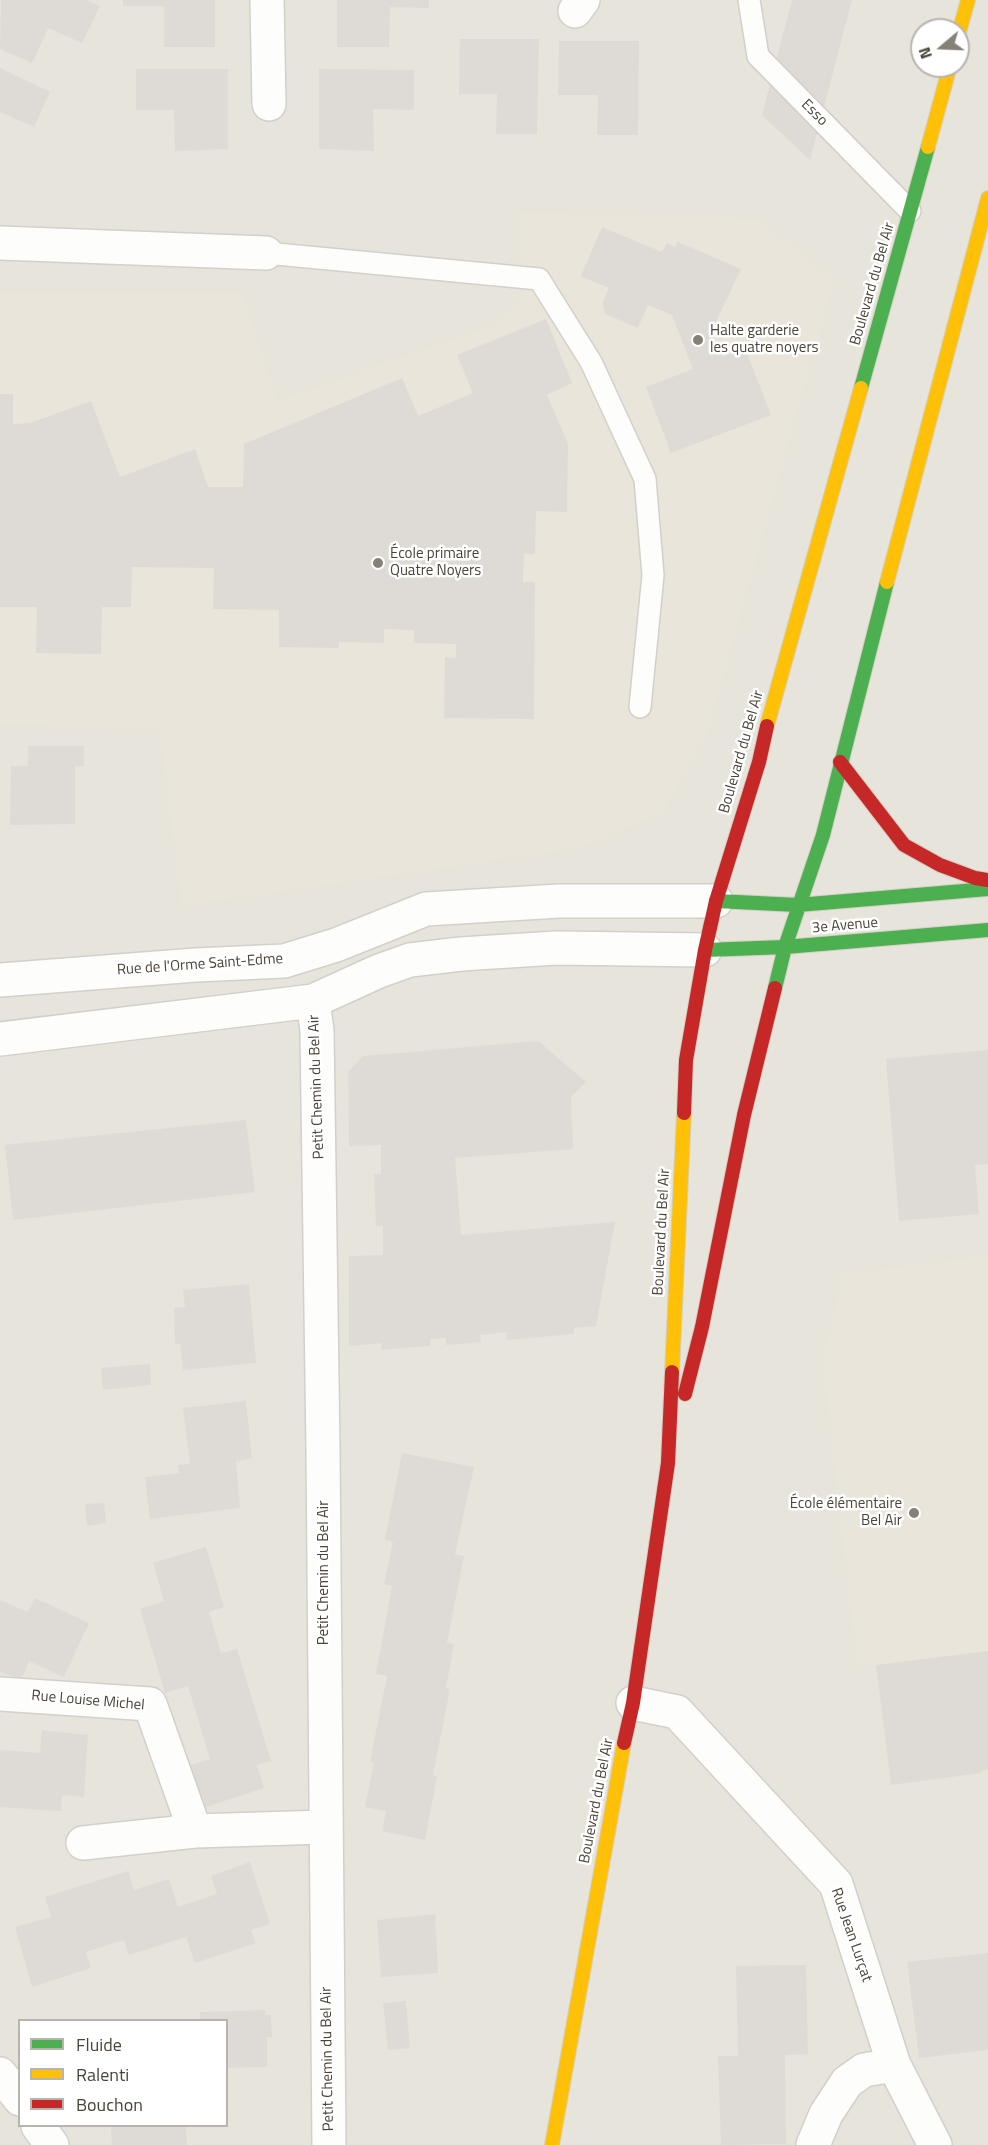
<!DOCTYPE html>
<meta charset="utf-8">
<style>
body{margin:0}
#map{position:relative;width:988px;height:2145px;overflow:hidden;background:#f4f2ee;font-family:"Titillium Web",sans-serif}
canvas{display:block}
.legend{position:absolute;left:18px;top:2019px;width:210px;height:108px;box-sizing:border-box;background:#fff;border:2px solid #b7b4b0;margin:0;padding:8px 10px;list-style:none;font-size:18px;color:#4b4439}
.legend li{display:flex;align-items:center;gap:12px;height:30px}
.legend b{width:30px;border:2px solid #b7b4b0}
.north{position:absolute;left:910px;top:18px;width:60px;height:60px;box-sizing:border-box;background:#fff;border:2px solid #b7b4b0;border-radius:50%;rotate:251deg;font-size:16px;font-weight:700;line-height:24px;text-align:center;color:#4b4439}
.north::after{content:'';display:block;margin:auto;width:21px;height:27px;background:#868178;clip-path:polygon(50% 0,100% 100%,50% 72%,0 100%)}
</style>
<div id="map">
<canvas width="988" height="2145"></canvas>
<ul class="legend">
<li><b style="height:8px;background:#4caf50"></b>Fluide</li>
<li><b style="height:8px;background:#ffc107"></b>Ralenti</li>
<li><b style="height:8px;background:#c62828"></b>Bouchon</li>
</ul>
<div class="north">N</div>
</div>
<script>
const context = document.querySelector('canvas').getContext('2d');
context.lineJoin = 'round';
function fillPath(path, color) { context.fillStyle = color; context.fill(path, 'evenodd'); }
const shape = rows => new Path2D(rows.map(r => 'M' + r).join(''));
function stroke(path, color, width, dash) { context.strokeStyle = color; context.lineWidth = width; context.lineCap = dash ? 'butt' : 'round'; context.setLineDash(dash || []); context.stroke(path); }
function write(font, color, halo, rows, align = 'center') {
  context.font = font + ' "Titillium Web",sans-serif'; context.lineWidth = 5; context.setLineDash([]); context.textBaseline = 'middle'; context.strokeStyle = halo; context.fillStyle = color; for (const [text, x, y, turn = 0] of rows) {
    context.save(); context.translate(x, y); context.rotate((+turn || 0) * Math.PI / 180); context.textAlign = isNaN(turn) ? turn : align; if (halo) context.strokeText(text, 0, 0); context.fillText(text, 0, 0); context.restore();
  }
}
fillPath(shape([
 [0,0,988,0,988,2145,0,2145],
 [922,30,958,30,958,66,922,66],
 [20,2020,226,2020,226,2126,20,2126]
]), '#e7e4dc');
fillPath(shape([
 [517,212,759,219,834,280,708,732,663,813,580,848,182,906,159,730,0,724,0,293,243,293,277,401,500,323,522,301],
 [988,1256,988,1770,981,1771,981,1773,891,1785,876,1665,857,1667,823,1361,842,1274]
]), '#eae5da');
fillPath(shape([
 [1,0,87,0,100,6,82,43,48,28,32,63,0,49],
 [123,0,215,0,215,47,164,47,164,6,123,6],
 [337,0,429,0,429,8,390,7,389,47,337,47],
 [792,0,852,0,810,160,762,115],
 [460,39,539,39,537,134,496,134,497,94,459,94],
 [559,41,639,41,638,135,597,135,598,95,558,95],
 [0,68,50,92,34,127,0,112],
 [136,69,228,69,228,149,175,151,174,110,136,110],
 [319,69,414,70,414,110,373,109,374,151,319,149],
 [602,227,662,252,667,243,675,247,678,242,741,269,711,332,722,357,745,348,771,415,671,453,646,387,693,369,672,315,648,305,638,328,610,316,606,315,602,304,609,288,581,276],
 [546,319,572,383,547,395,568,444,567,512,536,511,535,554,524,554,523,582,535,582,534,719,444,718,445,657,456,658,456,644,414,643,414,630,384,629,384,643,339,642,339,648,279,647,279,610,213,609,214,568,132,567,131,607,102,607,101,654,36,653,37,607,0,607,0,394,13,394,13,424,30,423,91,401,120,477,195,449,208,487,243,487,244,444,402,378,418,416,473,393,457,355],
 [28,746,84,746,84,766,75,766,75,824,10,825,11,766,28,766],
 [538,1041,586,1082,571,1097,573,1149,455,1158,461,1235,615,1222,596,1326,574,1328,574,1334,507,1340,507,1332,480,1335,481,1342,446,1345,446,1338,430,1339,430,1346,382,1350,381,1343,349,1346,349,1256,383,1255,383,1226,376,1226,375,1199,374,1174,381,1174,381,1145,349,1146,348,1072,363,1056],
 [988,1050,988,1164,975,1165,979,1214,899,1221,886,1059],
 [246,1120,255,1192,13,1220,5,1145],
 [249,1284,256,1363,183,1370,180,1344,175,1344,174,1308,185,1307,183,1290],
 [150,1364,151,1385,103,1390,101,1368],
 [246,1401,252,1459,236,1461,240,1508,150,1519,145,1477,179,1473,178,1465,190,1464,183,1408],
 [402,1453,474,1467,455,1554,464,1556,447,1643,454,1644,446,1688,450,1689,433,1775,437,1776,425,1840,382,1831,386,1811,365,1807,374,1762,370,1762,387,1676,376,1674,392,1586,384,1584,393,1542,385,1540],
 [104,1503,106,1523,87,1526,85,1504],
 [206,1547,224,1607,209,1612,221,1653,237,1649,271,1761,257,1765,264,1788,200,1809,187,1766,210,1759,188,1686,165,1693,140,1609,164,1601,153,1563],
 [35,1598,89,1623,64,1677,29,1661,21,1680,0,1671,0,1600,28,1612],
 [988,1651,988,1770,981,1771,981,1773,891,1785,876,1665],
 [42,1730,88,1735,84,1797,62,1795,61,1811,0,1807,0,1750,40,1753],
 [250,1862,270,1924,251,1930,256,1943,195,1963,186,1937,129,1955,124,1940,86,1952,91,1968,32,1987,15,1927,51,1917,45,1897,128,1871,134,1890,169,1879,178,1907,217,1894,211,1876],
 [435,1914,438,1973,381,1977,377,1920],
 [988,1953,988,2050,919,2058,907,1962],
 [806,1965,808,2054,785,2055,786,2144,721,2145,718,2056,738,2056,736,1966],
 [406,2001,410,2048,388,2050,383,2003],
 [265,2010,266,2015,271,2015,272,2037,267,2037,267,2067,226,2068,226,2020,200,2020,200,2012],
 [111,2126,186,2126,187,2145,112,2145]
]), '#dedbd6');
const lane = shape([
 [749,0,758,56,910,211],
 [266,253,539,279,591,362,645,479,653,575,640,707]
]);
const street = shape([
 [267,0,269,104],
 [575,11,583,0],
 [0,243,266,253],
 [0,980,196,965,284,961,336,945,426,909,559,901,716,901],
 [313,1001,317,1031,323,1450,329,2145],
 [0,1039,313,1001,379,971,410,960,461,954,556,948,705,950],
 [0,1694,150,1704,195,1831,325,1827],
 [633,1703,677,1712,836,1884,894,2065,864,2070,847,2082,826,2114,813,2145],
 [83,1843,195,1831],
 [894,2065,935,2145],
 [0,2074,20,2099],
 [38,2126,52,2145]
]);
const fast = shape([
 [861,388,928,147],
 [716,901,798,905,988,889],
 [705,950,785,947,988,930],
 [775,988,785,947,823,835,887,582]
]);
const slow = shape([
 [958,36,968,0],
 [928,147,950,66],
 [887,582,988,198],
 [767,726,861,388],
 [672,1372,684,1113],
 [552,2145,624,1743]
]);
const jam = shape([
 [840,762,904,845,940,865,975,878,988,880],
 [684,1113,686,1060,705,950,716,901,759,762,767,726],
 [685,1394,702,1327,744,1115,775,988],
 [624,1743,633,1703,668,1463,672,1372]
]);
stroke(lane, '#d2d0cb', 24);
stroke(street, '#d2d0cb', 36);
stroke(fast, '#d3cfc5', 16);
stroke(slow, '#d3cfc5', 16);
stroke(jam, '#d3cfc5', 16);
stroke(lane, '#fdfdfc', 21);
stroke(street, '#fdfdfc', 33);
stroke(fast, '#4caf50', 14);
stroke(slow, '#ffc107', 14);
stroke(jam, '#c62828', 14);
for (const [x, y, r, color] of [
 [698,340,6,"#868178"],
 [378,563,6,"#868178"],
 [914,1513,6,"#868178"]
]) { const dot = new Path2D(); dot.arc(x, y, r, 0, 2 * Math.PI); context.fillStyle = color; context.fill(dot); stroke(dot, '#fff', 2); }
write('15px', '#4b4439', '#fff', [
 ["Esso",814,113,45],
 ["Boulevard du Bel Air",873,284,-74],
 ["Boulevard du Bel Air",742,752,-74],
 ["3e Avenue",845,926,-5],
 ["Rue de l'Orme Saint-Edme",200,965,-4],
 ["Petit Chemin du Bel Air",317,1087,-92],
 ["Boulevard du Bel Air",662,1232,-87],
 ["Petit Chemin du Bel Air",324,1573,-90],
 ["Rue Louise Michel",88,1701,5],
 ["Boulevard du Bel Air",597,1801,-79],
 ["Rue Jean Lurçat",851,1935,71],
 ["Petit Chemin du Bel Air",328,2059,-91]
]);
write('15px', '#4b4439', '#fff', [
 ["Halte garderie",710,331],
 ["les quatre noyers",710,348],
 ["École primaire",390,554],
 ["Quatre Noyers",390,571],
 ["École élémentaire",902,1504,"right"],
 ["Bel Air",902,1521,"right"]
], 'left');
</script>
